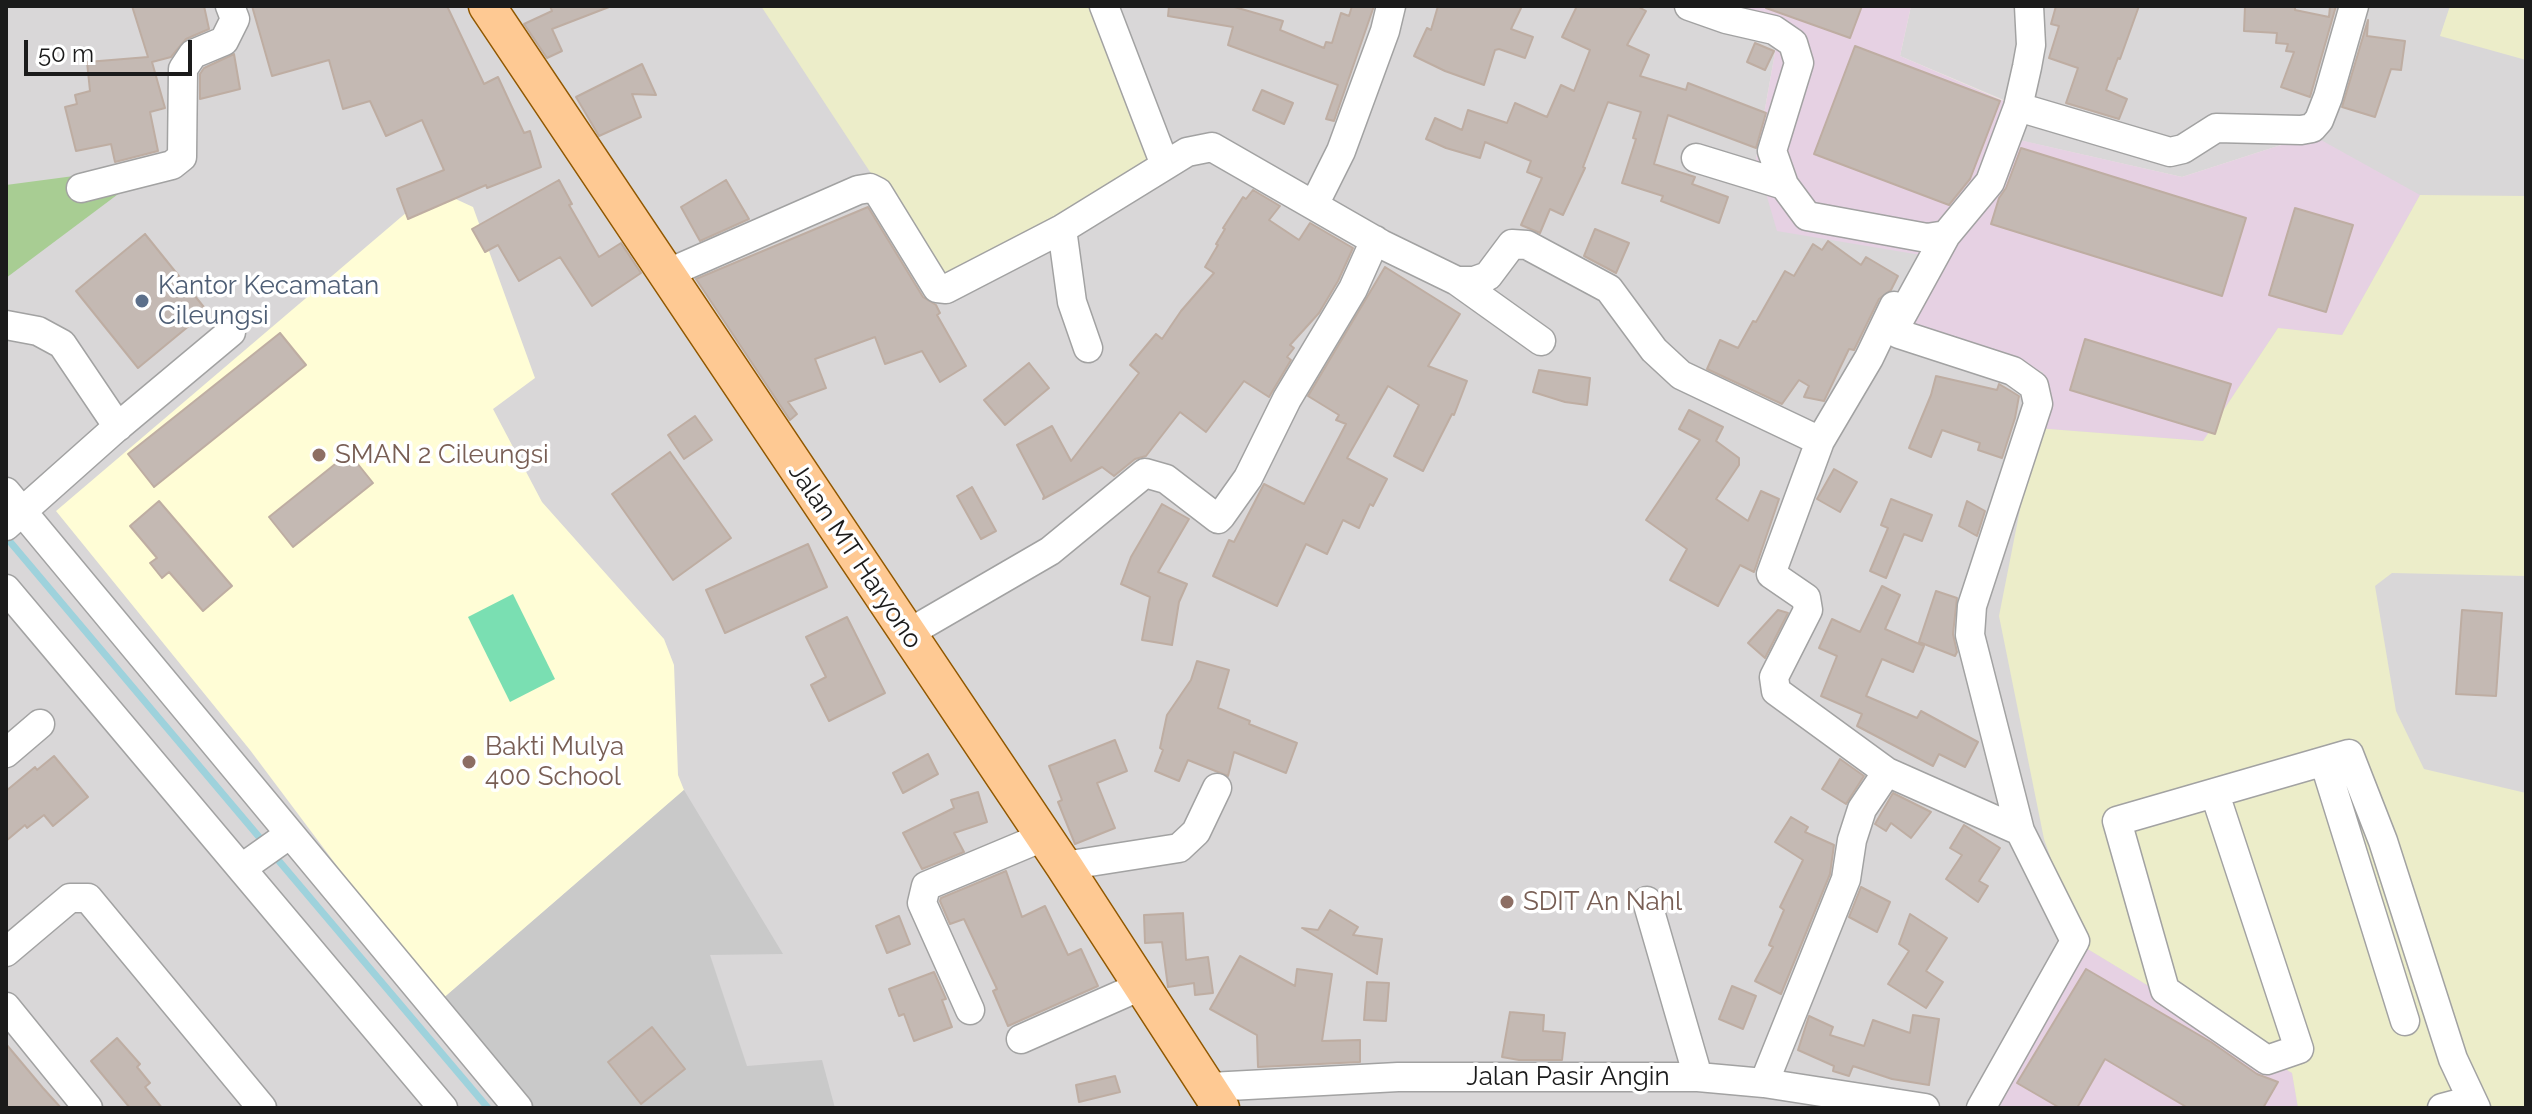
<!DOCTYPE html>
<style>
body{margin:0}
#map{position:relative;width:2532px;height:1114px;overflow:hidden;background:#ede7df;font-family:Raleway,sans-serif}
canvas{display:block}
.frame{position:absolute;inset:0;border:8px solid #1b1b1b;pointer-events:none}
.scale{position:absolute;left:24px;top:40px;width:168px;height:36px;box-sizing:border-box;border:4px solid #1b1b1b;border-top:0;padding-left:10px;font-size:24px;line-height:28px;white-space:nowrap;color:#1b1b1b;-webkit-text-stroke:6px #fff;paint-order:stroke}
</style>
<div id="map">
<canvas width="2532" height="1114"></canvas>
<div class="frame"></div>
<div class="scale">50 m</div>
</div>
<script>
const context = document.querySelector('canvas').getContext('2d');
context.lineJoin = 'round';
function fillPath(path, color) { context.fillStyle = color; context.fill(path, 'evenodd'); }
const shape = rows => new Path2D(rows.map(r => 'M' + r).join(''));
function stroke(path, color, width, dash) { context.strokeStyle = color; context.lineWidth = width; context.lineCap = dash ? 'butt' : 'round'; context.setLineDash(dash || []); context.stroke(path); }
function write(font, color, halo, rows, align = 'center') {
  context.font = font + ' Raleway,sans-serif'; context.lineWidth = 7; context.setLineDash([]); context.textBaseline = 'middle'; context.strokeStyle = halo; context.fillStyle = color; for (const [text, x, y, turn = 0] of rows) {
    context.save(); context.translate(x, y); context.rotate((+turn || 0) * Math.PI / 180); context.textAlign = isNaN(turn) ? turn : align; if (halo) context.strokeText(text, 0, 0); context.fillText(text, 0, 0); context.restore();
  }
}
fillPath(shape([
 [6,6,1667,6,1776,47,1756,159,1928,256,1909,324,2043,372,2312,135,2182,177,2005,137,2006,101,1900,56,1911,6,2526,6,2526,1108,6,1108]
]), '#d9d7d8');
fillPath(shape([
 [1667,6,1911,6,1900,56,2006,102,2006,137,2182,177,2312,135,2420,195,2342,335,2278,328,2203,441,2036,428,2043,372,1909,324,1927,256,1777,231,1756,159,1776,47],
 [2081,945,2292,1073,2298,1108,2008,1108,1987,1105]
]), '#e6d1e3');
fillPath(shape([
 [434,189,473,207,535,378,493,409,542,502,664,639,674,665,678,775,684,790,439,1002,250,750,56,511]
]), '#fffdd6');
fillPath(shape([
 [684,790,783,954,710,955,747,1066,822,1060,835,1108,525,1108,439,1002]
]), '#c9c9c9');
fillPath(shape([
 [761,6,1091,6,1158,170,943,283],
 [2450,6,2526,6,2526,60,2440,36],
 [2420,195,2526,196,2526,576,2392,573,2375,586,2396,711,2424,769,2526,793,2526,1108,2298,1108,2292,1073,2081,945,2044,839,1999,616,2036,428,2203,441,2278,328,2342,335]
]), '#ecedc9');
fillPath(shape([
 [157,165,6,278,6,185]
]), '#a8cd93');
fillPath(shape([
 [513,594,555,679,510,702,468,617]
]), '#7adfb2');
stroke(shape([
 [6,537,265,844],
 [273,854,488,1108]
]), '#9ed2dc', 7);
const building = shape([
 [132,6,204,6,209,29,186,39,171,57,152,62,165,108,150,112,158,151,115,162,111,144,76,151,65,107,77,104,75,95,90,91,87,62,148,57,132,6],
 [252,6,447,6,484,84,498,77,524,133,530,131,541,167,487,188,486,185,408,219,397,189,444,170,422,120,386,136,370,101,343,109,329,60,272,76,252,6],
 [550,6,609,6,609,7,552,29,562,51,547,58,524,24,552,11,550,6],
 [1169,6,1231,6,1283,21,1280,30,1324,48,1326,42,1332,43,1341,13,1349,16,1352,6,1374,6,1334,121,1326,119,1338,85,1228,45,1233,27,1168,16,1169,6],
 [1438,6,1522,6,1511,29,1533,37,1525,58,1499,49,1495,50,1484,85,1445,71,1414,56,1427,28,1431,30,1438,6],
 [1577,6,1637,6,1646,11,1627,45,1649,55,1640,76,1686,90,1688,83,1766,113,1756,148,1668,115,1654,164,1695,177,1692,184,1728,197,1719,223,1661,201,1663,196,1622,183,1636,139,1633,138,1641,112,1608,102,1583,167,1585,168,1563,215,1550,209,1540,233,1521,225,1542,178,1527,172,1531,161,1485,142,1480,158,1446,148,1426,139,1435,118,1462,130,1468,110,1507,123,1515,103,1547,117,1561,85,1574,91,1590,50,1562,37,1577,6],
 [1767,6,1862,6,1850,38,1766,8,1767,6],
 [2056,6,2139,6,2120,59,2118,58,2106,90,2127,99,2119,119,2066,103,2078,68,2049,58,2059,26,2051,24,2056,6],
 [2245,6,2295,6,2295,10,2329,17,2330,6,2336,6,2310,97,2281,87,2294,52,2286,51,2288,44,2276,43,2277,33,2244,31,2245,6],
 [2368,20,2367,36,2405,41,2401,70,2391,69,2375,117,2342,107,2368,20],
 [1755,43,1774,51,1765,70,1747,62,1755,43],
 [1855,46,2000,101,1970,179,1949,205,1814,154,1855,46],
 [234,54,240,89,200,99,200,74,204,68,234,54],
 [642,64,656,95,632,94,641,117,599,136,576,97,642,64],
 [1262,90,1293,103,1284,124,1253,110,1262,90],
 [2021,148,2246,218,2222,296,1991,224,1999,198,2006,188,2021,148],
 [559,180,572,204,569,205,599,257,621,243,641,273,592,306,560,257,519,281,498,245,485,252,472,229,559,180],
 [726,180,749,219,700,241,681,207,726,180],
 [1253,190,1280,206,1269,220,1299,240,1310,223,1353,248,1338,281,1319,313,1290,345,1294,348,1287,357,1291,360,1269,397,1244,381,1206,432,1180,412,1146,456,1135,459,1114,476,1102,467,1043,499,1044,496,1017,445,1052,426,1071,461,1139,373,1130,365,1156,334,1162,339,1181,311,1214,273,1205,267,1218,245,1216,244,1225,229,1223,228,1243,197,1246,199,1253,190],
 [868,207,923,297,936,305,940,313,937,315,966,366,940,382,922,351,885,364,875,337,815,359,826,388,788,402,797,414,790,420,696,279,868,207],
 [2295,208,2353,225,2326,312,2269,295,2295,208],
 [1595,229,1629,243,1616,273,1584,256,1595,229],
 [145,234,207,311,138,368,76,291,145,234],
 [1828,241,1861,265,1866,257,1898,276,1891,290,1879,299,1854,350,1849,349,1824,401,1804,397,1809,386,1799,380,1782,404,1707,369,1720,340,1738,348,1753,321,1756,322,1785,271,1794,276,1813,244,1822,250,1828,241],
 [1385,267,1460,314,1428,366,1467,381,1454,415,1452,414,1423,471,1394,456,1419,405,1388,386,1347,458,1387,479,1373,506,1370,504,1359,528,1343,520,1327,554,1306,544,1277,606,1213,576,1229,540,1234,542,1264,484,1304,504,1346,424,1336,420,1339,415,1308,396,1385,267],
 [280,333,306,365,154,487,128,454,280,333],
 [2085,339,2231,384,2215,434,2070,390,2085,339],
 [1029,363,1049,388,1005,425,984,400,1029,363],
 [1539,370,1590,378,1587,405,1565,402,1533,392,1539,370],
 [1936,376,1997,390,1999,384,2019,396,2015,418,2002,458,1978,450,1980,443,1942,430,1931,457,1909,448,1931,395,1936,376],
 [1689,410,1723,427,1716,441,1739,458,1739,465,1716,499,1748,521,1761,491,1779,499,1754,572,1740,565,1718,606,1670,580,1687,549,1646,520,1700,440,1679,429,1689,410],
 [695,416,712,440,684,459,668,435,695,416],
 [670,452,731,538,673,580,612,494,670,452],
 [349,453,373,483,293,547,269,517,349,453],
 [1834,469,1857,482,1840,512,1817,499,1834,469],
 [972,487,996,531,981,539,957,496,972,487],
 [1891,499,1932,515,1922,541,1904,534,1886,578,1870,571,1888,528,1881,525,1891,499],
 [159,501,232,586,203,611,169,572,162,578,150,563,157,558,130,526,159,501],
 [1967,501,1985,511,1977,536,1959,526,1967,501],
 [1162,504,1189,519,1158,572,1187,584,1179,602,1172,645,1142,640,1150,597,1121,584,1131,557,1162,504],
 [808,544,827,587,725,633,706,590,808,544],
 [1882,586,1900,595,1885,629,1924,646,1913,672,1882,659,1866,696,1917,718,1921,711,1978,742,1965,767,1939,754,1933,766,1857,726,1862,714,1821,696,1837,656,1819,648,1832,619,1860,632,1882,586],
 [1936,591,1957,598,1953,634,1957,652,1955,656,1919,642,1936,591],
 [1778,610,1788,613,1765,658,1748,643,1778,610],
 [2462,610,2502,613,2496,696,2456,694,2462,610],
 [847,617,885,693,829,721,811,685,826,677,806,637,847,617],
 [1197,661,1229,670,1218,708,1250,721,1249,724,1297,743,1286,773,1234,752,1228,776,1188,760,1179,781,1155,771,1163,750,1160,748,1167,715,1191,680,1197,661],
 [1115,740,1127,771,1097,783,1115,828,1075,844,1058,802,1062,800,1049,766,1115,740],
 [928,754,938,774,903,793,893,773,928,754],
 [54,756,88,797,53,826,44,815,27,828,25,825,6,841,6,791,35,767,37,770,54,756],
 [1840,759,1864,776,1846,804,1822,789,1840,759],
 [978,792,987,822,954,833,964,852,922,869,903,833,954,808,951,800,978,792],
 [1893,793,1931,812,1911,838,1891,823,1886,831,1875,824,1893,793],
 [1791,817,1808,827,1805,832,1834,845,1830,874,1781,994,1755,981,1773,947,1769,945,1784,910,1780,907,1803,860,1775,842,1791,817],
 [1964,825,2000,848,1979,881,1988,886,1978,902,1946,879,1962,855,1950,848,1964,825],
 [1006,871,1022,917,1045,906,1068,955,1081,949,1098,986,1008,1026,993,991,997,989,964,919,950,924,940,901,941,898,1006,871],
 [1861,887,1890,902,1877,932,1849,917,1861,887],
 [1330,910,1358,927,1353,935,1382,939,1377,974,1302,928,1318,930,1330,910],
 [1183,913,1186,960,1208,957,1213,993,1195,995,1194,983,1168,987,1162,942,1145,943,1144,915,1183,913],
 [1910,914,1947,938,1926,971,1943,982,1926,1008,1888,984,1909,951,1899,944,1910,914],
 [899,916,910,944,887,953,876,926,899,916],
 [1240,956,1295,986,1297,969,1332,974,1322,1041,1360,1040,1360,1062,1258,1067,1257,1035,1210,1009,1240,956],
 [2086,969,2211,1042,2257,1074,2278,1082,2263,1108,2188,1108,2105,1059,2077,1108,2060,1108,2017,1083,2086,969],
 [934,972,946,999,942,1000,952,1027,914,1041,904,1014,899,1016,889,989,934,972],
 [1367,982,1389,983,1386,1021,1364,1020,1367,982],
 [1732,986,1756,996,1743,1029,1719,1019,1732,986],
 [1510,1012,1544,1015,1543,1031,1565,1033,1562,1060,1519,1060,1502,1057,1510,1012],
 [1913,1015,1939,1019,1929,1085,1892,1079,1853,1066,1849,1076,1833,1071,1834,1066,1798,1050,1809,1016,1833,1027,1830,1035,1864,1046,1873,1020,1910,1033,1913,1015],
 [652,1027,685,1069,641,1104,608,1062,652,1027],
 [117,1038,140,1064,137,1067,150,1083,145,1087,162,1108,130,1108,91,1061,117,1038],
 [6,1044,43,1088,61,1108,6,1108,6,1044],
 [1115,1076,1120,1092,1079,1102,1076,1085,1115,1076]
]);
fillPath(building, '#c4b9b3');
stroke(building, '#beada2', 2);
const minor = shape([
 [1104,6,1165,165],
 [1689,6,1726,19,1774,30,1793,43,1799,63,1772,151,1784,185,1807,216,1927,238,1946,235],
 [2018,107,2170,152,2183,149,2216,128,2301,130,2312,128,2319,120,2328,97,2354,6],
 [1696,158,1784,185],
 [81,188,172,165,182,157,183,69,193,54,224,41,235,19,230,6],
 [1314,205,1341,151,1385,31,1391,6],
 [1062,229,1072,302,1088,348],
 [666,274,858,190,870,188,878,192,937,288,946,289,1062,229,1187,152,1212,147,1381,244,1457,281,1541,341],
 [1457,281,1474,281,1488,276,1512,244,1527,245,1609,289,1654,350,1681,375,1820,441],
 [1894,306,1869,358,1820,441,1771,574,1806,598,1808,610,1774,677,1776,691,1887,772,2020,831],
 [6,325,38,331,62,344,118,427],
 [6,492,518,1108],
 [6,526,115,429,231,332],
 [6,589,443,1108],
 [907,634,1050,551,1145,473,1166,479,1218,519,1221,516,1248,478,1287,399,1353,289,1375,240],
 [6,753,40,724],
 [2324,761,2405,1021],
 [2215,794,2299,1049,2267,1060,2165,990,2117,821,2349,754,2383,841,2453,1059,2476,1108],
 [1064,866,1179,848,1196,832,1217,788],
 [242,868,290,834],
 [1647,901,1698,1077],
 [6,952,70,898,88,898,262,1108],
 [6,1007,88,1108],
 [970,1010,922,903,926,886,1043,837],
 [1021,1039,1141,986],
 [1764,1083,1846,879,1852,840,1862,809,1887,772],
 [1210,1087,1398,1077,1698,1077,1764,1083,1925,1108],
 [1981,1108,2075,941,2020,831,1970,635,1972,606,2038,404,2034,386,2013,371,1899,334,1896,326,1946,235,1990,182,2018,107,2027,67,2031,45,2029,6],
 [2442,1108,2472,1100]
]);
const major = shape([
 [487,6,1064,866,1221,1108]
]);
stroke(minor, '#a2a2a2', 31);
stroke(major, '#915800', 39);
stroke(minor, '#fff', 28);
stroke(major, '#fec993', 36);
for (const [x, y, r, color] of [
 [142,301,8,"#5c6f8a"],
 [319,455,8,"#8d6e63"],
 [469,762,8,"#8d6e63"],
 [1507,902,8,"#8d6e63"]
]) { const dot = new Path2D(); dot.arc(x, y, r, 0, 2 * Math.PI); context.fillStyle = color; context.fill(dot); stroke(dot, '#fff', 3); }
write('26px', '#4e5e75', '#fff', [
 ["Kantor Kecamatan",158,286],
 ["Cileungsi",158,316]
], 'left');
write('26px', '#785e54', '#fff', [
 ["SMAN 2 Cileungsi",335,455],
 ["Bakti Mulya",485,747],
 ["400 School",485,777],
 ["SDIT An Nahl",1523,902]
], 'left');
write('26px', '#1b1b1b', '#fff', [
 ["Jalan MT Haryono",855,556,56],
 ["Jalan Pasir Angin",1568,1077]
]);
</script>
